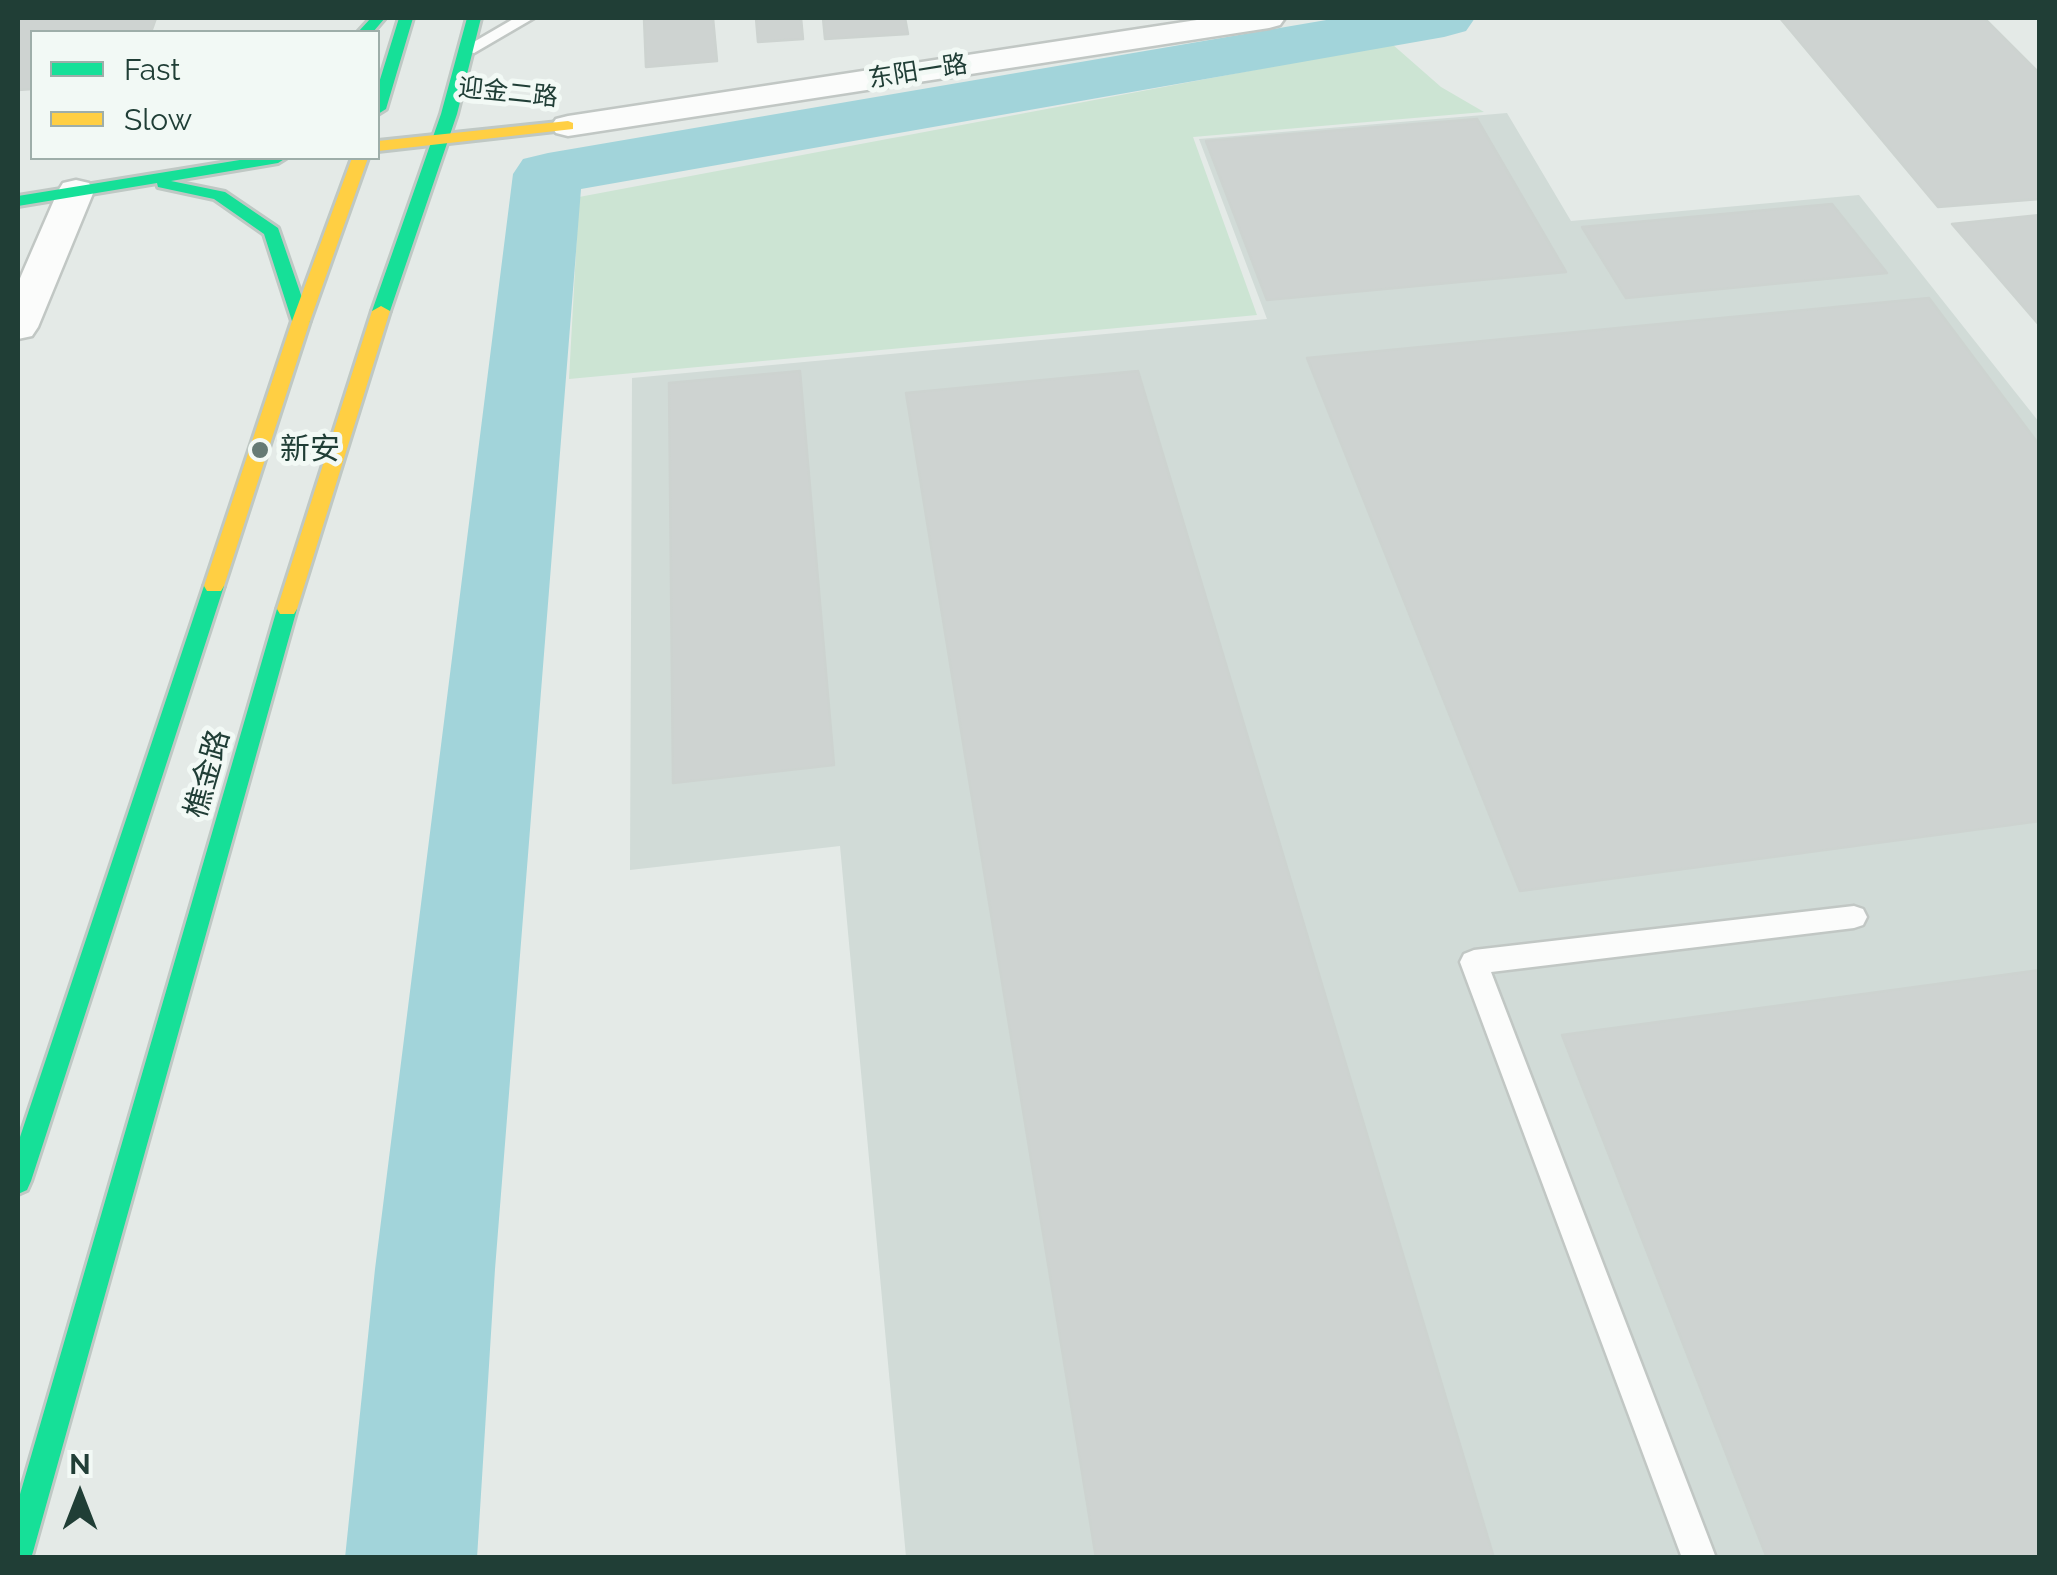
<!DOCTYPE html>
<meta charset="utf-8">
<style>
body{margin:0}
#map{position:relative;width:2057px;height:1575px;overflow:hidden;background:#e4eae7;font-family:Raleway,sans-serif}
canvas{display:block}
.frame{position:absolute;inset:0;border:20px solid #203e36;pointer-events:none}
.legend{position:absolute;left:30px;top:30px;width:350px;height:130px;box-sizing:border-box;background:#f2f9f5;border:2px solid #9eaea9;margin:0;padding:12px 18px;list-style:none;font-size:30px;color:#203e36}
.legend li{display:flex;align-items:center;gap:20px;height:50px}
.legend b{width:50px;border:2px solid #9eaea9}
.north{position:absolute;left:30px;top:1445px;width:100px;height:100px;-webkit-text-stroke:8px #f2f9f5;paint-order:stroke;rotate:0deg;font-size:28px;font-weight:700;line-height:40px;text-align:center;color:#203e36}
.north::after{content:'';display:block;margin:auto;width:35px;height:45px;background:#203e36;clip-path:polygon(50% 0,100% 100%,50% 72%,0 100%)}
</style>
<div id="map">
<canvas width="2057" height="1575"></canvas>
<div class="frame"></div>
<ul class="legend">
<li><b style="height:12px;background:#16e098"></b>Fast</li>
<li><b style="height:12px;background:#ffcf43"></b>Slow</li>
</ul>
<div class="north">N</div>
</div>
<script>
const context = document.querySelector('canvas').getContext('2d');
context.lineJoin = 'round';
function fillPath(path, color) { context.fillStyle = color; context.fill(path, 'evenodd'); }
const shape = rows => new Path2D(rows.map(r => 'M' + r).join(''));
function stroke(path, color, width, dash) { context.strokeStyle = color; context.lineWidth = width; context.lineCap = dash ? 'butt' : 'round'; context.setLineDash(dash || []); context.stroke(path); }
function write(font, color, halo, rows, align = 'center') {
  context.font = font + ' Raleway,"Noto Sans SC",sans-serif'; context.lineWidth = 10; context.setLineDash([]); context.textBaseline = 'middle'; context.strokeStyle = halo; context.fillStyle = color; for (const [text, x, y, turn = 0] of rows) {
    context.save(); context.translate(x, y); context.rotate((+turn || 0) * Math.PI / 180); context.textAlign = isNaN(turn) ? turn : align; if (halo) context.strokeText(text, 0, 0); context.fillText(text, 0, 0); context.restore();
  }
}
fillPath(shape([
 [1507,113,1571,221,1859,195,2039,422,2039,1557,906,1557,840,846,630,870,632,378,1267,319,1199,139]
]), '#d1dbd7');
fillPath(shape([
 [1392,44,1441,87,1484,112,1193,137,1257,315,569,379,579,197]
]), '#cce4d3');
fillPath(shape([
 [1338,18,1475,18,1466,31,1444,37,581,189,495,1269,477,1558,345,1558,375,1269,513,174,523,159,548,153,1338,18]
]), '#a2d4da');
const building = shape([
 [18,18,156,18,151,32,32,32,32,89,18,90,18,18],
 [644,18,713,18,717,61,646,67,644,18],
 [756,18,801,18,803,39,758,42,756,18],
 [823,18,905,18,908,34,825,39,823,18],
 [1780,18,1984,18,2040,74,2040,199,1938,207,1780,18],
 [1477,119,1566,272,1267,300,1206,141,1477,119],
 [1832,204,1887,273,1626,298,1582,227,1832,204],
 [2040,215,2040,326,1952,224,2040,215],
 [1929,298,2040,446,2040,821,1520,891,1307,358,1929,298],
 [800,371,834,765,673,783,669,383,800,371],
 [1138,371,1494,1558,1096,1558,906,393,1138,371],
 [2040,970,2040,1558,1767,1558,1562,1035,2040,970]
]);
fillPath(building, '#ced3d1');
stroke(building, '#cdd3d0', 2.5);
const lane = shape([
 [515,18,534,18,474,53,460,50,515,18],
 [1854,906,1863,909,1867,917,1863,925,1854,928,1491,972,1716,1558,1682,1558,1460,962,1464,954,1474,950,1854,906]
]);
const street = shape([
 [1210,18,1285,18,1280,25,1269,28,568,136,556,133,551,126,556,119,568,116,1210,18],
 [76,180,89,183,94,191,38,327,32,336,18,339,18,283,58,191,63,183,76,180]
]);
const fast = shape([
 [371,18,385,18,373,32,358,32,371,18],
 [399,18,413,18,386,109,378,114,378,86,399,18],
 [467,18,481,18,457,114,390,311,381,316,375,315,372,311,441,114,467,18],
 [252,158,286,158,278,163,171,181,225,192,278,228,310,321,307,325,295,325,292,321,264,234,214,199,158,187,157,183,18,206,18,196,252,158],
 [214,579,224,586,31,1181,27,1190,18,1194,18,1143,204,586,214,579],
 [287,601,297,609,33,1552,31,1558,18,1558,18,1501,277,609,287,601]
]);
const slow = shape([
 [568,121,573,123,573,129,378,151,378,141,568,121],
 [352,158,368,158,310,321,224,586,221,591,207,591,204,586,292,321,352,158],
 [381,306,390,311,297,609,294,614,280,614,277,609,372,311,381,306]
]);
stroke(lane, '#c1c7c4', 5);
stroke(street, '#c1c7c4', 5);
stroke(fast, '#bfc8c4', 6);
stroke(slow, '#bfc8c4', 6);
fillPath(lane, '#fbfcfb');
fillPath(street, '#fbfcfb');
fillPath(fast, '#16e098');
fillPath(slow, '#ffcf43');
for (const [x, y, r, color] of [
 [260,450,10,"#657a74"]
]) { const dot = new Path2D(); dot.arc(x, y, r, 0, 2 * Math.PI); context.fillStyle = color; context.fill(dot); stroke(dot, '#f2f9f5', 4); }
write('25px', '#203e36', '#f2f9f5', [
 ["东阳一路",918,72,-9],
 ["迎金二路",508,93,6]
]);
write('30px', '#203e36', '#f2f9f5', [
 ["新安",280,450]
], 'left');
write('30px', '#203e36', '#f2f9f5', [
 ["樵金路",208,774,-74]
]);
</script>
